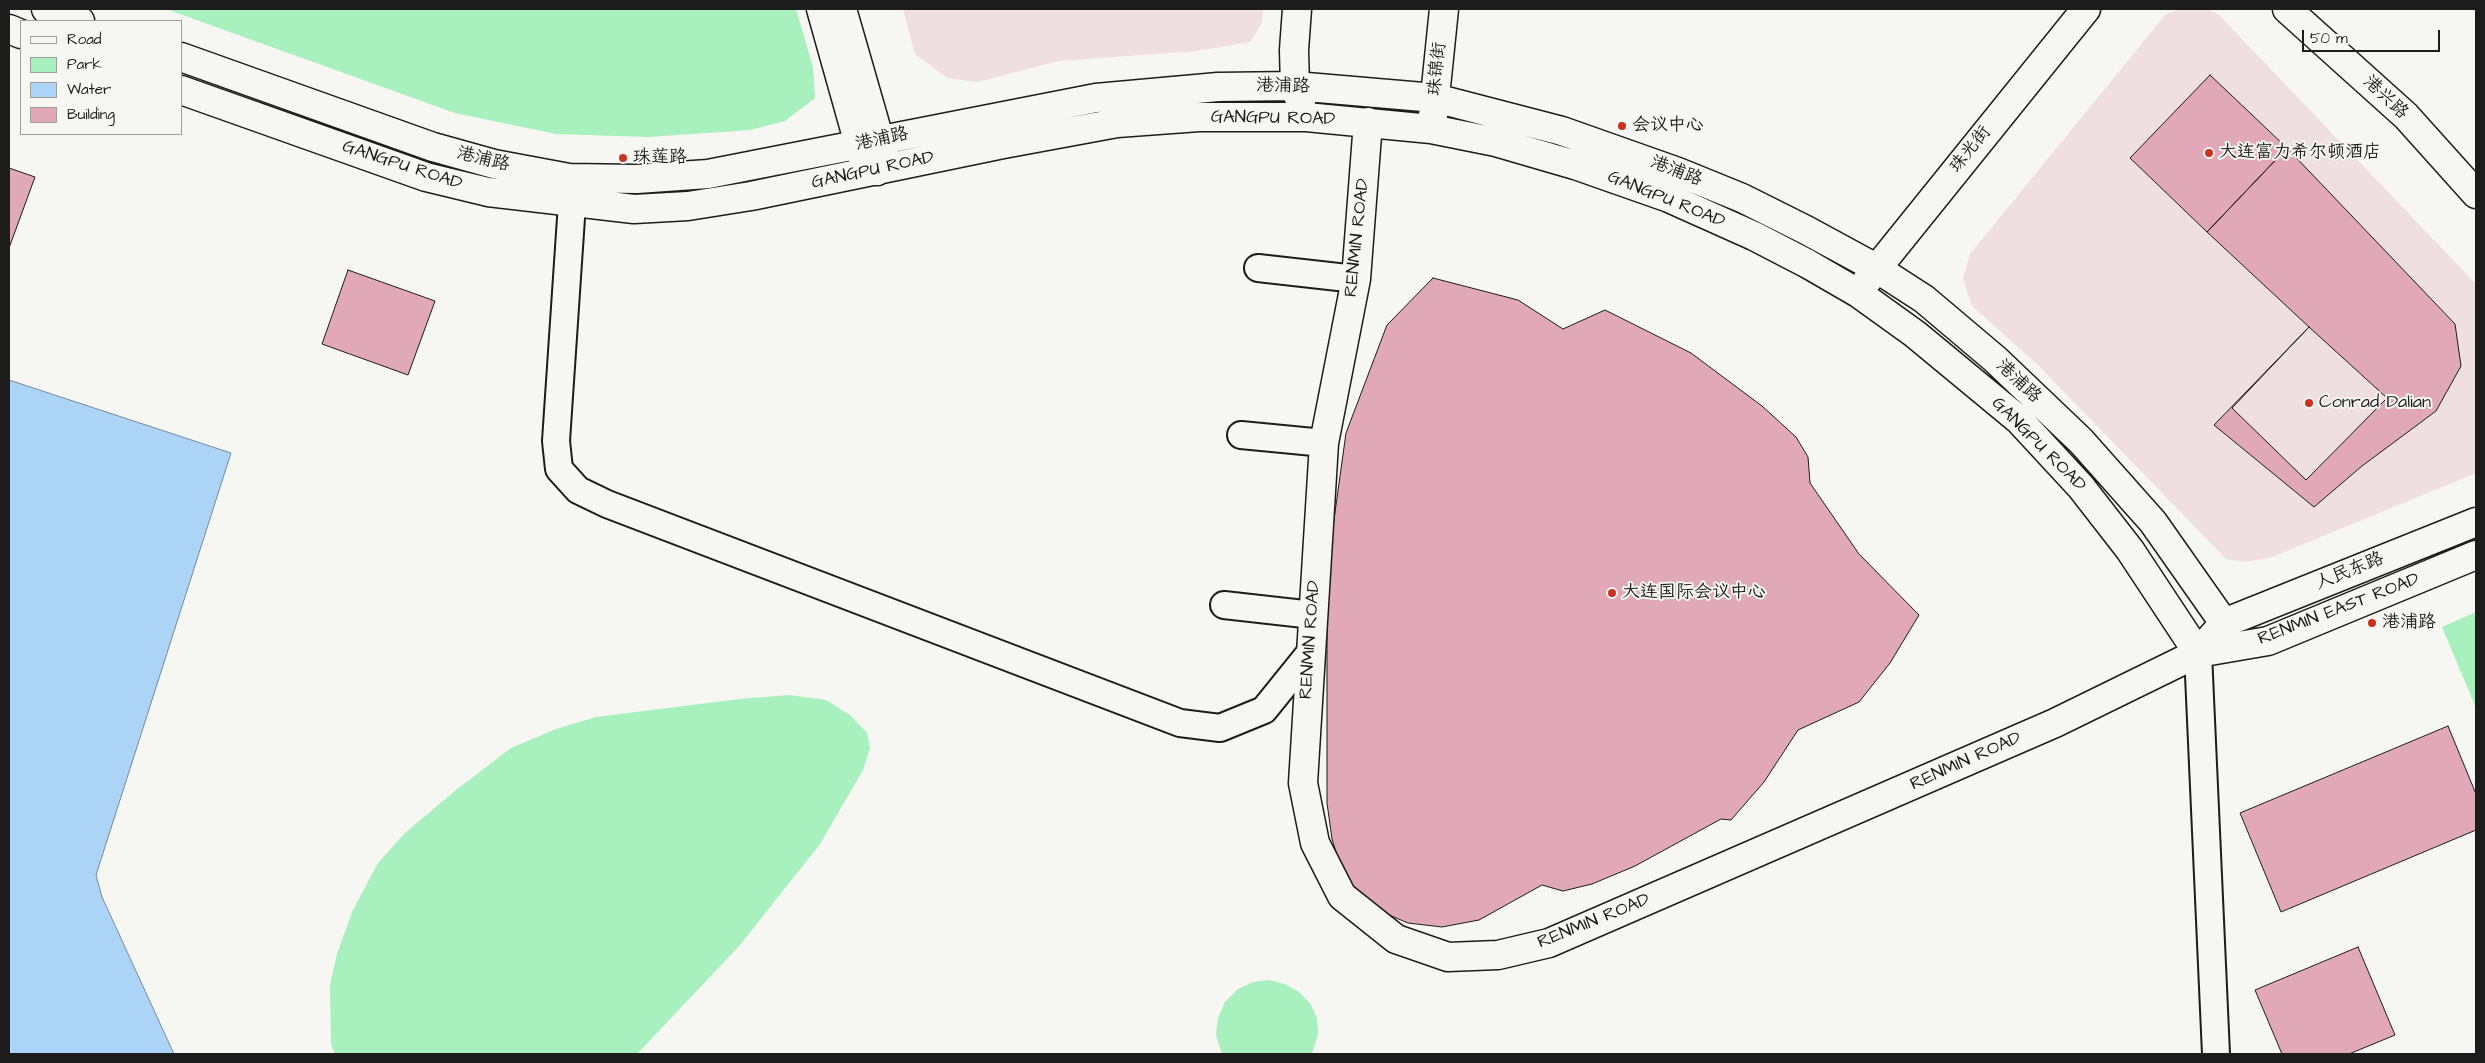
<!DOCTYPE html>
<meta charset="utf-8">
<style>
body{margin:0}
#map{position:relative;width:2485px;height:1063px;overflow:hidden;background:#f6f6f2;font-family:"Architects Daughter",sans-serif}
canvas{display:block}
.frame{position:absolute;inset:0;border:10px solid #1c1c1c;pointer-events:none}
.legend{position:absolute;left:20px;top:20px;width:162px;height:115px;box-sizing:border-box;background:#f6f6f2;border:1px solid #9f9f9c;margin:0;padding:6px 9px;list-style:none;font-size:15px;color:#1c1c1c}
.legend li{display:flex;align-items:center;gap:10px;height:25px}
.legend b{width:25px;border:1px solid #9f9f9c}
.scale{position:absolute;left:2302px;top:30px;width:138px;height:22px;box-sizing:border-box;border:2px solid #1c1c1c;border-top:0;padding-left:6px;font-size:15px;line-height:18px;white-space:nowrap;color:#1c1c1c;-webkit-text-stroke:4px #f6f6f2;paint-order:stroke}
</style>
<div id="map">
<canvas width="2485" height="1063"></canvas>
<div class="frame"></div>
<ul class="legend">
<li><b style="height:6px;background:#f6f6f2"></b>Road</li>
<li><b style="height:14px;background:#a8f0bd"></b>Park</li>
<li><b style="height:14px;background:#acd4f6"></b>Water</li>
<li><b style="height:14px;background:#e1a8b8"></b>Building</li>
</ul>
<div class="scale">50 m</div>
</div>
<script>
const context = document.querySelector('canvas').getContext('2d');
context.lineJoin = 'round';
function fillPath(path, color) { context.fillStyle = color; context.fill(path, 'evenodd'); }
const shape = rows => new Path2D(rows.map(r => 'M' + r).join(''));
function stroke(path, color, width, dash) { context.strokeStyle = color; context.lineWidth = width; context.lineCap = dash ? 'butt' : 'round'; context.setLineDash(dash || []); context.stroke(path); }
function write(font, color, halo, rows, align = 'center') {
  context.font = font + ' "Architects Daughter","LXGW WenKai TC",sans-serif'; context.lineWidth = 4; context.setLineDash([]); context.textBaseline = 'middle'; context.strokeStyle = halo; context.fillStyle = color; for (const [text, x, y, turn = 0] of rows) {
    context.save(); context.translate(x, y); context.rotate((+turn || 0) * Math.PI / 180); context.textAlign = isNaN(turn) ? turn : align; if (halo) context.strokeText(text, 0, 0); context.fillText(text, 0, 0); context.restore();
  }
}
fillPath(shape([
 [903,9,1263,9,1262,23,1250,42,1197,51,1059,61,977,82,947,78,915,54],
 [2180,9,2207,9,2219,15,2476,284,2476,473,2270,558,2245,562,2226,559,2038,365,1972,306,1963,279,1970,254,2166,14]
]), '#f0dfe1');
fillPath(shape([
 [166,9,796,9,813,67,815,98,785,121,750,130,649,137,556,134,455,113],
 [2476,612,2476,708,2442,627],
 [789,695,826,700,850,715,867,733,870,748,863,770,820,844,740,945,637,1054,335,1054,331,1044,330,985,337,954,352,912,378,863,405,833,456,790,511,748,556,729,596,717,739,699],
 [1269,980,1285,984,1299,992,1310,1003,1317,1018,1318,1034,1312,1054,1222,1054,1216,1035,1218,1018,1225,1002,1238,989,1253,982]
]), '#a8f0bd');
const water = shape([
 [9,380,231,453,96,875,102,897,174,1054,9,1054,9,380]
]);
fillPath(water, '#acd4f6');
stroke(water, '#728a9f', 1);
const building = shape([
 [2210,75,2287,148,2207,232,2130,158,2210,75],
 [2287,148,2455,324,2461,366,2436,411,2362,466,2314,507,2214,425,2309,327,2207,232,2287,148],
 [9,168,35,177,9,248,9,168],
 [348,270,435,301,408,375,322,344,348,270],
 [1433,278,1518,300,1563,329,1605,310,1691,353,1762,406,1796,437,1808,457,1810,483,1859,554,1919,615,1890,663,1859,702,1798,730,1764,782,1731,820,1721,819,1635,866,1592,884,1563,891,1542,885,1479,920,1442,927,1408,923,1382,912,1357,892,1341,868,1332,839,1327,803,1327,570,1346,433,1387,325,1433,278],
 [2309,327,2387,398,2306,480,2232,408,2309,327],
 [2448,726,2476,794,2476,830,2281,912,2240,813,2448,726],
 [2358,947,2395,1035,2349,1054,2282,1054,2255,990,2358,947]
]);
fillPath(building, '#e1a8b8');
stroke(building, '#1c1c1c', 1);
const minor = shape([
 [572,203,556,441,559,469,578,490,607,504,1180,723,1220,728,1264,710,1310,653],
 [1258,268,1356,279],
 [1241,435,1324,443],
 [1224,605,1313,615],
 [2198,653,2216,1054]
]);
const major = shape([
 [46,9,80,21],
 [821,9,866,169,877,171,886,162,842,9],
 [1297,9,1294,50,1295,86,1301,104],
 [2287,9,2406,116,2476,194],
 [9,29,21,34],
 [181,57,433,147,494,164,569,178,637,179,708,174,1096,98,1218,87,1295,86,1435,98,1562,131,1678,172,1742,198,1806,230,1876,268,1924,299,1995,359,2081,441,2153,522,2224,623],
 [181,90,426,177,488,192,634,209,688,206,751,196,1003,144,1117,123,1199,117,1306,117,1431,129,1496,142,1575,165,1669,198,1754,236,1808,264,1858,293,1915,334,2019,420,2081,487,2130,550,2198,653,2268,641,2476,555],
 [1433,116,1444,9],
 [1368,122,1356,279,1324,443,1303,783,1315,843,1342,896,1396,939,1448,957,1498,955,1549,943,2055,723,2198,653,2224,623,2476,522],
 [1866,282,2086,9]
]);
stroke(minor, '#1c1c1c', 30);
stroke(major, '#1c1c1c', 31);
stroke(minor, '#f6f6f2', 26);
stroke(major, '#f6f6f2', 28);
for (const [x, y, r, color] of [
 [1622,126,5,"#c8321e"],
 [2209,153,5,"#c8321e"],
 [623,158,5,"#c8321e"],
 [2309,403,5,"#c8321e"],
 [1612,593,5,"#c8321e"],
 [2372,623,5,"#c8321e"]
]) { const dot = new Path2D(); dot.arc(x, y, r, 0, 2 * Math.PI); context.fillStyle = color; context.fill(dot); stroke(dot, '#f6f6f2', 2); }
write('18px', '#1c1c1c', '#f6f6f2', [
 ["珠锦街",1438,69,-84],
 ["港浦路",1283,87,1],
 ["港兴路",2385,98,43],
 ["GANGPU ROAD",1273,119,1],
 ["港浦路",882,140,-12],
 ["珠光街",1971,150,-51],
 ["港浦路",483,160,14],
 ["GANGPU ROAD",402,166,18],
 ["GANGPU ROAD",873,171,-12],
 ["港浦路",1676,172,21],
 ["GANGPU ROAD",1666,200,22],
 ["RENMIN ROAD",1358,238,-84],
 ["港浦路",2018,382,43],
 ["GANGPU ROAD",2038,445,45],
 ["人民东路",2350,572,-22],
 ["RENMIN EAST ROAD",2339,610,-21],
 ["RENMIN ROAD",1311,640,-86],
 ["RENMIN ROAD",1966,762,-24],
 ["RENMIN ROAD",1594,922,-22]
]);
write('18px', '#1c1c1c', '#f6f6f2', [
 ["会议中心",1632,126],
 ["大连富力希尔顿酒店",2219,153],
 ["珠莲路",633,158],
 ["Conrad Dalian",2319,403],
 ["大连国际会议中心",1622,593],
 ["港浦路",2382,623]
], 'left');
</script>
